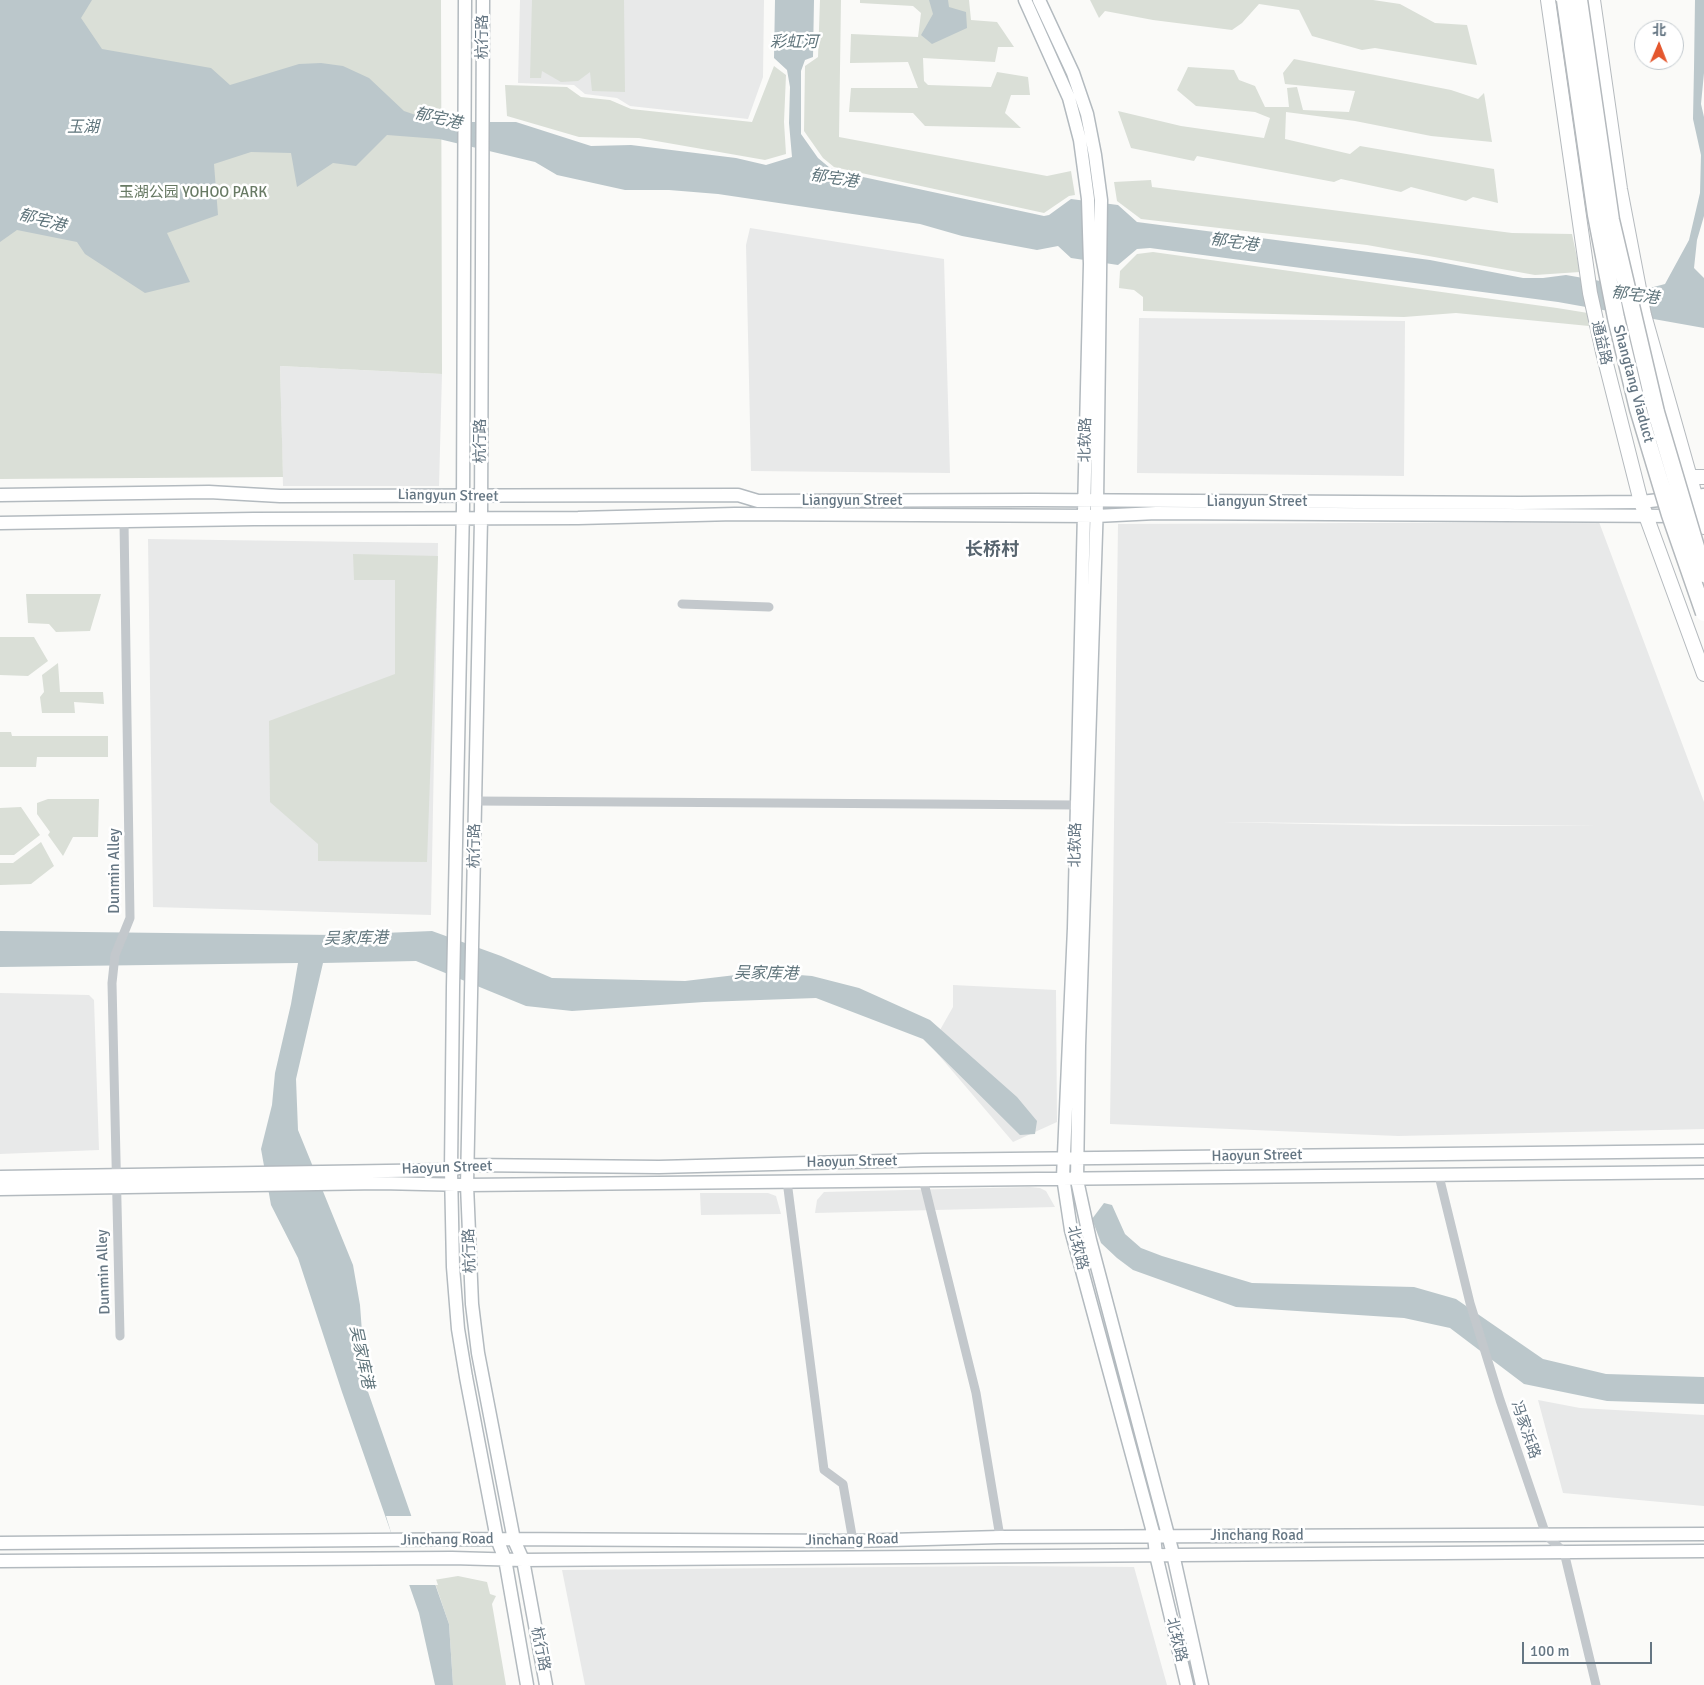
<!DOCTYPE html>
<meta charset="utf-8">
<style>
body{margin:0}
#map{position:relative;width:1704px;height:1685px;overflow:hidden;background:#fafaf8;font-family:Signika,"Noto Sans SC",sans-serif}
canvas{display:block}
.north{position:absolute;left:1634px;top:20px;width:50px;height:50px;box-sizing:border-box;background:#fff;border:1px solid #c1c8cd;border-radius:50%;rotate:1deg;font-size:14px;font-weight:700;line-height:20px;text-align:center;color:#657683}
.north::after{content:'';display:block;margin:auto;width:18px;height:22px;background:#e4572e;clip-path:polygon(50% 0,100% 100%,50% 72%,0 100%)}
.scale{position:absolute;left:1522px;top:1642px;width:130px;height:22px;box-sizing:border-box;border:2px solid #657683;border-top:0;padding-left:6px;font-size:15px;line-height:18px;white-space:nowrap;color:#657683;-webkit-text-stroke:4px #fff;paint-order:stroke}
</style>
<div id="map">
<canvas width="1704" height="1685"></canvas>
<div class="north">北</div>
<div class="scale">100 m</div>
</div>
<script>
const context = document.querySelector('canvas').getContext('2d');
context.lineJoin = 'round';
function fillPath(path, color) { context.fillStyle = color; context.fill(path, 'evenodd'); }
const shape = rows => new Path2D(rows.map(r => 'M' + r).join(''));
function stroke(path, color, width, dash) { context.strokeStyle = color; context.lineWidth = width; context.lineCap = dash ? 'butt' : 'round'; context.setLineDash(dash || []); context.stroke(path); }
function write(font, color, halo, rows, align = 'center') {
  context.font = font + ' Signika,"Noto Sans SC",sans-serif'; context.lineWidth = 5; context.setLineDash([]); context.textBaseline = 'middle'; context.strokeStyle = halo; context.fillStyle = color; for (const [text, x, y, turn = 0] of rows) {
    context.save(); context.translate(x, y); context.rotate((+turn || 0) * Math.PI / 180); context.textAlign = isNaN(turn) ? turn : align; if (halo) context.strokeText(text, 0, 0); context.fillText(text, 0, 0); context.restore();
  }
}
fillPath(shape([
 [520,0,764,0,763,77,748,119,630,106,617,98,585,94,574,85,518,83],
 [750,228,944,259,950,473,751,471,746,245],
 [1139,318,1405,321,1404,476,1137,473],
 [280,366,442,374,439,486,283,486],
 [1599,522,1704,802,1704,1129,1398,1136,1110,1124,1118,524],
 [1221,822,1597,826,1598,826,1402,826],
 [148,539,438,543,431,915,153,907],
 [953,985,1056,990,1057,1122,1013,1142,931,1046,953,1007],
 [0,993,89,995,94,1000,99,1150,0,1154],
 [1030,1187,1040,1188,1046,1191,1055,1207,815,1213,817,1200,824,1192],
 [700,1193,768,1193,776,1196,781,1214,701,1215],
 [1538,1400,1580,1408,1704,1415,1704,1506,1563,1493],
 [1002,1566,1134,1567,1167,1685,585,1685,562,1570]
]), '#e8e9e9');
fillPath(shape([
 [0,0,441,0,442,374,280,366,283,477,0,479],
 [532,0,624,0,625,92,592,91,590,72,578,81,561,82,542,71,541,78,530,78],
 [820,0,841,0,839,137,1047,176,1071,171,1075,195,1069,196,1044,213,834,167,823,158,804,131,805,66,818,57],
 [860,0,969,0,971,20,997,22,1014,47,998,47,995,62,923,58,924,81,928,85,991,87,997,72,1028,77,1030,95,1011,95,1005,113,1021,128,925,126,913,113,849,112,851,88,918,88,908,62,850,63,851,34,918,37,921,13,913,6,860,3],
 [1090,0,1373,0,1400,4,1435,23,1467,25,1477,65,1375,48,1362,50,1312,36,1299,10,1259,4,1242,23,1232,30,1153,20,1105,11,1099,18],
 [1294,59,1451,90,1478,99,1484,93,1492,142,1431,136,1355,121,1286,112,1285,139,1350,154,1360,146,1494,169,1498,203,1473,197,1466,201,1411,187,1401,192,1341,179,1334,182,1197,156,1194,161,1131,148,1118,111,1181,126,1264,138,1270,118,1255,112,1196,106,1177,90,1188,67,1234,70,1239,80,1255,86,1265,107,1289,107,1287,88,1297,87,1303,110,1349,112,1355,91,1285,84,1283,73],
 [774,66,786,75,784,122,786,154,765,160,639,138,579,137,507,116,505,85,567,87,581,97,610,100,631,109,752,122],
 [1151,180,1152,187,1512,233,1572,234,1580,272,1535,275,1367,245,1141,219,1117,201,1114,182],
 [1153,252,1557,308,1588,313,1589,326,1456,313,1404,317,1143,311,1143,297,1134,290,1119,288,1120,271,1137,254],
 [353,554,438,556,427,862,318,861,318,844,270,802,269,721,395,674,395,580,354,580],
 [26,594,101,594,90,631,56,632,49,624,28,623],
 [0,637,34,637,48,661,28,676,0,675],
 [58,663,60,692,103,692,104,704,74,702,75,713,42,713,40,697,44,692,42,675],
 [0,732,11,732,12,736,108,736,108,757,37,757,36,767,0,767],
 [48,799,99,799,98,837,73,837,63,856,48,835,50,832,37,814,37,803],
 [21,807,40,835,14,855,0,855,0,808],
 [41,842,54,866,31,884,0,885,0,863,13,863],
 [458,1576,487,1582,490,1594,496,1596,492,1604,506,1685,453,1685,449,1624,434,1580]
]), '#dadfd7');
fillPath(shape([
 [0,0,92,0,81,18,102,49,211,68,230,85,299,64,321,63,343,66,369,78,404,111,436,122,516,122,591,146,631,145,736,158,766,165,792,157,789,123,790,87,787,70,774,58,775,0,814,0,813,57,805,60,801,71,801,134,818,158,830,168,849,174,1044,216,1049,215,1071,199,1118,205,1137,222,1430,260,1523,278,1543,278,1566,275,1646,289,1665,284,1689,240,1700,193,1701,155,1693,119,1694,68,1695,0,1704,0,1704,73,1701,104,1704,117,1704,216,1697,240,1694,268,1704,278,1704,328,1558,302,1150,248,1137,249,1118,265,1071,258,1058,246,1037,250,962,236,920,224,718,194,669,190,625,190,557,175,535,162,439,139,387,135,356,166,333,163,297,187,291,153,251,152,214,164,218,215,167,233,190,282,145,293,85,254,77,242,17,230,0,242],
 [929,0,948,0,949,7,966,12,967,28,932,44,921,35,933,14],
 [0,931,335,935,432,931,501,956,552,978,685,981,761,972,812,976,859,988,930,1020,1017,1097,1037,1121,1035,1134,1020,1135,923,1039,816,998,704,1002,572,1011,526,1006,416,961,323,963,296,1079,298,1130,353,1265,360,1305,366,1386,449,1624,453,1685,435,1685,419,1613,342,1392,298,1258,271,1205,261,1149,272,1105,275,1073,291,1004,298,963,0,967],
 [1104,1203,1112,1205,1125,1234,1141,1248,1162,1256,1252,1283,1414,1287,1456,1299,1543,1359,1606,1374,1704,1377,1704,1404,1607,1401,1524,1384,1450,1328,1404,1318,1236,1307,1133,1270,1117,1258,1101,1243,1092,1219]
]), '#bbc7cb');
fillPath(shape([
 [386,1516,414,1516,438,1585,407,1585]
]), '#fafaf8');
const secondary = shape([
 [465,0,463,507,453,987,451,1170,453,1267,458,1329,466,1377,497,1539,505,1559,527,1685],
 [483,0,481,519,467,1185,472,1304,478,1353,514,1540,523,1560,546,1685],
 [1025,0,1069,98,1080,140,1088,199,1090,264,1074,928,1063,1177,1071,1230,1154,1536,1156,1555,1187,1685],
 [1039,0,1073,73,1087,114,1095,155,1101,200,1097,503,1079,1046,1077,1180,1090,1240,1173,1554,1202,1685],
 [0,495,209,492,280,496,738,495,758,501,1033,500,1520,503,1641,502,1704,495],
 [0,523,254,519,578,518,735,514,1096,516,1156,513,1679,516],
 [0,1177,451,1170,468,1165,659,1167,923,1160,1704,1151],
 [0,1189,380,1183,467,1185,1704,1172],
 [0,1543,497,1539,853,1541,1000,1537,1704,1534],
 [0,1561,452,1558,523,1560,1704,1551]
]);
const primary = shape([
 [1548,0,1590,293,1603,352,1641,502,1704,674],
 [1593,0,1620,189,1644,315,1704,527],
 [1688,477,1704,477]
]);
stroke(secondary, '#b3babf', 15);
stroke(primary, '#b5babe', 16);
stroke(shape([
 [682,604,769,607],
 [476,801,1077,805],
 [1439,1176,1470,1303,1500,1400,1546,1535,1564,1552,1596,1685],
 [923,1179,976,1393,1000,1537],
 [787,1181,824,1470,843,1484,853,1541],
 [120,1336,112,983,115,955,130,918,124,522]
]), '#c3c8cc', 9);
stroke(secondary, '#fff', 12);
stroke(primary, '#fff', 14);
const highwayBridge = shape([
 [1565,0,1596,215,1616,318,1638,409,1670,515,1704,613],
 [1579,0,1611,220,1656,412,1704,574]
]);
stroke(highwayBridge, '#b4b9bd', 19, []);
stroke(highwayBridge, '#fff', 16);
write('15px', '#657683', '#fff', [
 ["杭行路",483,37,-90],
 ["通益路",1601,343,77],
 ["Shangtang Viaduct",1633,384,75],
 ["北软路",1086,440,-89],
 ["杭行路",481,441,-90],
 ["Liangyun Street",448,496,1],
 ["Liangyun Street",852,501],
 ["Liangyun Street",1257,502],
 ["北软路",1076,845,-89],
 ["杭行路",475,846,-89],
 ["Dunmin Alley",115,871,-90],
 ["Haoyun Street",1257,1156,-1],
 ["Haoyun Street",852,1162,-1],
 ["Haoyun Street",447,1168,-2],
 ["北软路",1077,1248,76],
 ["杭行路",470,1251,-92],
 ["Dunmin Alley",104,1272,-92],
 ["冯家浜路",1525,1430,71],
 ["Jinchang Road",1257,1536],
 ["Jinchang Road",447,1540,-1],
 ["Jinchang Road",852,1540,-1],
 ["北软路",1176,1640,76],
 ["杭行路",540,1649,79]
]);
write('15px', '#687a64', '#fff', [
 ["玉湖公园 YOHOO PARK",193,193]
]);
write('italic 16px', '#60757c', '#fff', [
 ["彩虹河",794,43],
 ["郁宅港",438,119,13],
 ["玉湖",83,128],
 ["郁宅港",834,179,9],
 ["郁宅港",42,221,15],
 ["郁宅港",1234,243,8],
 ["郁宅港",1635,296,8],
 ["吴家库港",356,939,-1],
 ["吴家库港",766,974,1],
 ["吴家库港",361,1357,78]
]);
write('bold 18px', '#57646e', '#fff', [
 ["长桥村",992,550]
]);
</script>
